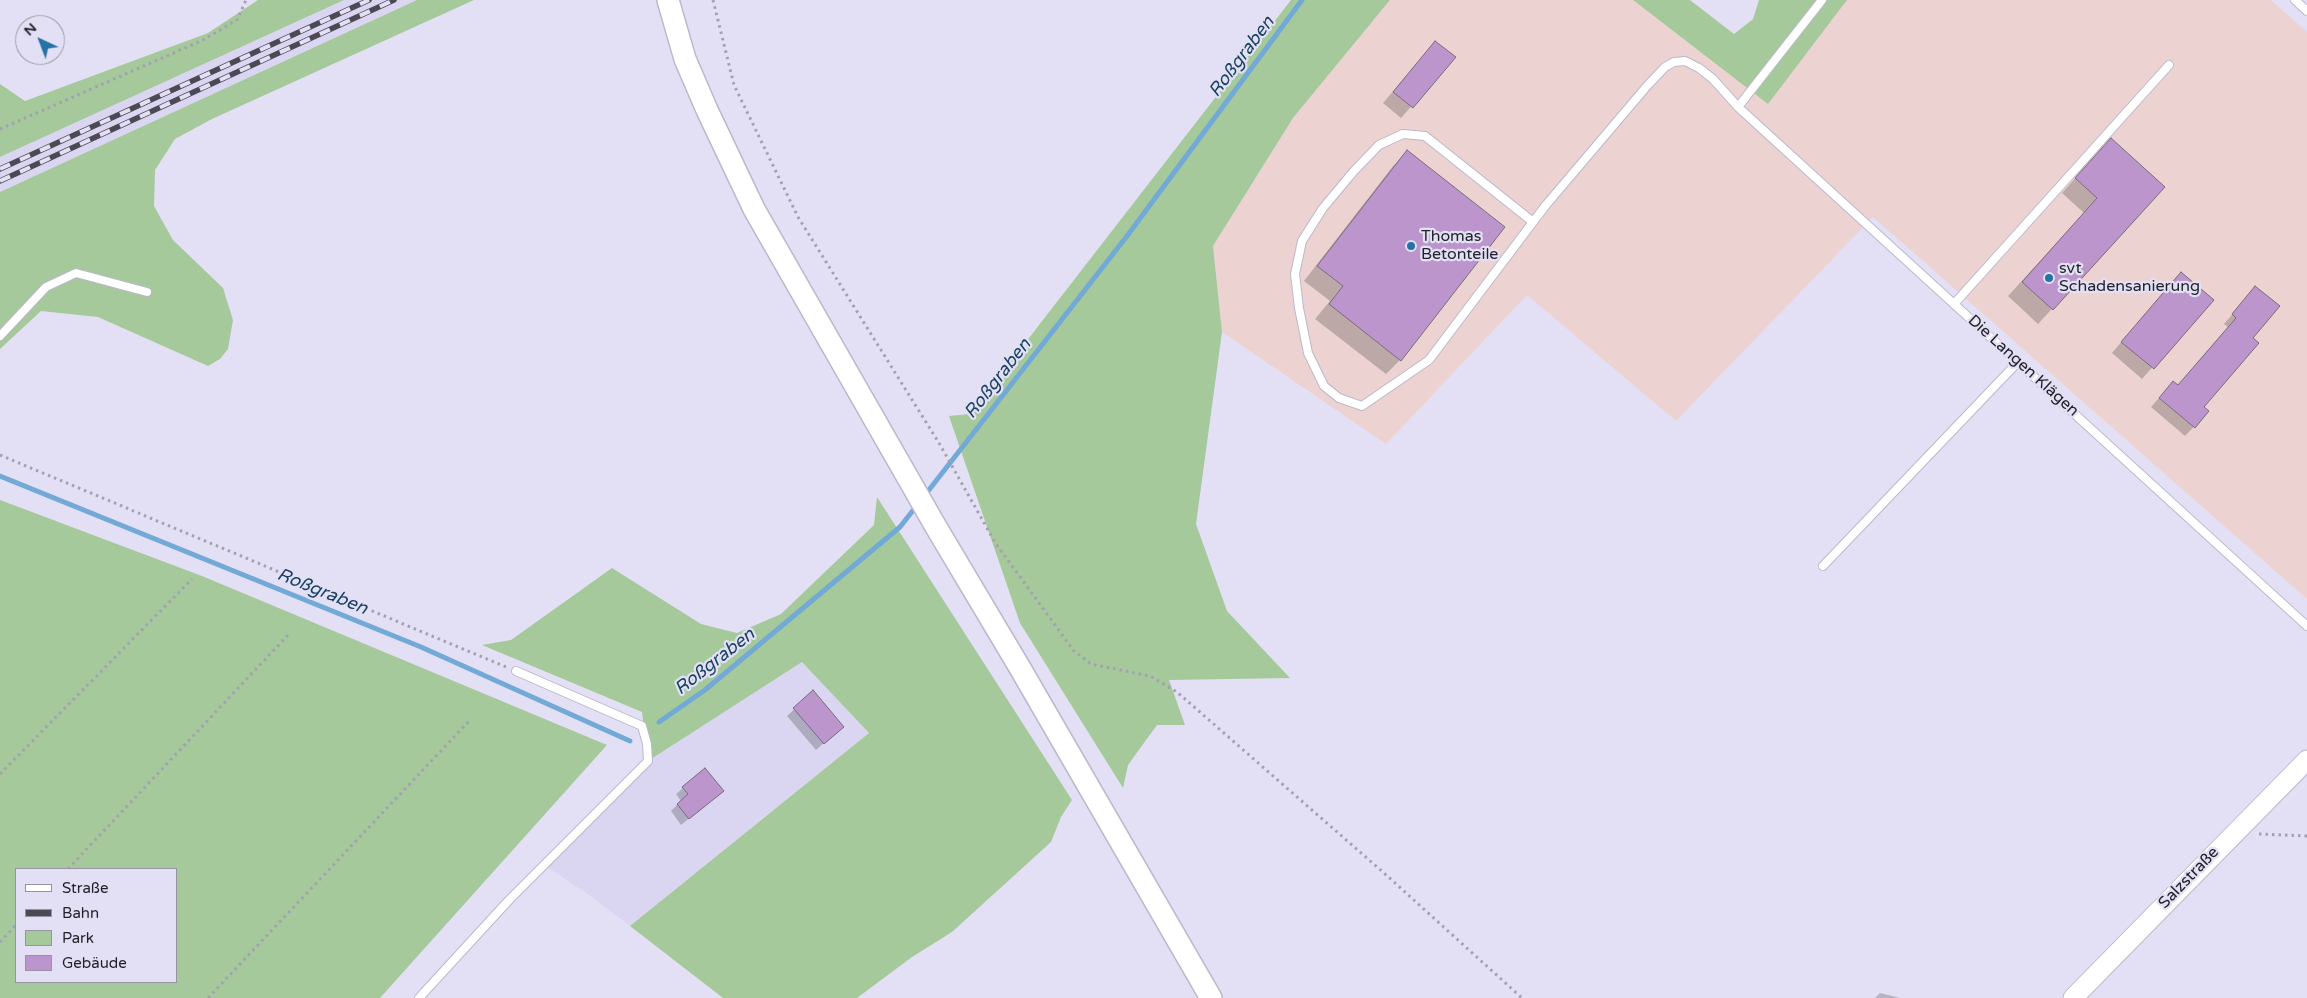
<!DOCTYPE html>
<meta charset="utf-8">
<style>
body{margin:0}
#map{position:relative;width:2307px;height:998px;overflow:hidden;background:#e3e0f5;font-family:"Varela Round",sans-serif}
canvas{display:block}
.legend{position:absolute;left:15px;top:868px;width:162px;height:115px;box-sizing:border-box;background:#e3e0f5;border:1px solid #9694a4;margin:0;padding:6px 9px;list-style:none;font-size:15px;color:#23222a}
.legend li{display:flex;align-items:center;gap:10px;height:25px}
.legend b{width:25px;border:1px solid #9694a4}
.north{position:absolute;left:15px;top:15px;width:50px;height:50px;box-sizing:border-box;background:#e3e0f5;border:1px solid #9694a4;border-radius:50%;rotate:317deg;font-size:14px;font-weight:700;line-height:20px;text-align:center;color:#23222a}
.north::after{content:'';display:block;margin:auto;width:18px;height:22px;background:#2673a5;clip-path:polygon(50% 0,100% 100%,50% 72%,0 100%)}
</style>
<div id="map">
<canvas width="2307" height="998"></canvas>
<ul class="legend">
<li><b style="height:6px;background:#fff"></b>Straße</li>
<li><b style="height:6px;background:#4b4a54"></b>Bahn</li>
<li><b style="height:14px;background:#a5c99b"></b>Park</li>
<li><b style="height:14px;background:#bb95cb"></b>Gebäude</li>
</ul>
<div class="north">N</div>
</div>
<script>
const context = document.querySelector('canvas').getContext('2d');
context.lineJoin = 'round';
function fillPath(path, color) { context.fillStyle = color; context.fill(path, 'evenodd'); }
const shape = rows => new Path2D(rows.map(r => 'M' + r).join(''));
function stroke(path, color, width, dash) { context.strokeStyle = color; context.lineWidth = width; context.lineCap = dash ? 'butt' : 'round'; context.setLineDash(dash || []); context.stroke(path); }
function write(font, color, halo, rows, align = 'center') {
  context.font = font + ' "Varela Round",sans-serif'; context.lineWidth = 4.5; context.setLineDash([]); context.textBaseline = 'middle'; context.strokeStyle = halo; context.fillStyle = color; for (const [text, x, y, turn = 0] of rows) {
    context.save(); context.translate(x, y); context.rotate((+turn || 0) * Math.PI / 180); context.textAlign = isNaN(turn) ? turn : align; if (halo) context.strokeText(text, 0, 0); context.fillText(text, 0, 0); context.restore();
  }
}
fillPath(shape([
 [1390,0,1633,0,1768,103,1847,0,2271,0,2307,32,2307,599,1873,217,1676,421,1527,295,1386,444,1222,332,1213,246,1293,118]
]), '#edd2d2');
fillPath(shape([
 [344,0,417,0,0,192,0,157],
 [802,662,869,733,630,926,592,897,544,865,648,761]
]), '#dad5f1');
fillPath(shape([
 [258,0,344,0,0,157,0,84,25,101,208,33],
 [417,0,474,0,212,119,175,139,155,170,154,206,173,240,223,288,233,320,228,349,220,359,208,366,98,317,41,311,0,349,0,192],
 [1291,0,1390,0,1293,118,1213,246,1222,332,1196,524,1227,611,1290,678,1169,680,1185,725,1157,725,1128,765,1123,788,1020,623,949,416,970,414],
 [1633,0,1690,0,1734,34,1753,19,1759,0,1847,0,1768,104],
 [877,497,1072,800,1061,817,1051,842,952,932,912,957,857,998,723,998,630,926,869,733,802,662,648,761,642,712,482,645,511,640,612,568,701,624,737,633,781,614,874,525],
 [0,500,202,576,607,745,380,998,0,998],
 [16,869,176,869,176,982,16,982]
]), '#a5c99b');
fillPath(shape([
 [1435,42,1455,57,1401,118,1383,103],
 [1407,152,1400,360,1386,374,1315,319,1330,301,1304,281,1393,166],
 [2097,154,2163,188,2038,324,2008,296,2084,213,2062,193],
 [2171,284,2212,300,2142,379,2112,353],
 [2255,288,2251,338,2202,407,2208,412,2185,436,2151,407,2173,382,2177,386,2228,327,2224,324],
 [813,692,835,733,816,750,787,716],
 [683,788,715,797,681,825,671,811,681,801,676,794],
 [1880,993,1900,998,1875,998]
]), '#0003');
stroke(shape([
 [0,476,421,647,630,741],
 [925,495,1127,236,1302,0],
 [659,722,705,690,900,527,918,504]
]), '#72a9d7', 5);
const building = shape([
 [1435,41,1456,57,1413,108,1393,92,1435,41],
 [2111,138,2165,187,2053,310,2022,282,2097,198,2075,178,2111,138],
 [1407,150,1505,227,1401,361,1329,304,1343,286,1317,266,1407,150],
 [2181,272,2214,300,2154,369,2121,342,2181,272],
 [2255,286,2280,306,2253,338,2259,343,2204,407,2209,411,2195,428,2159,398,2173,381,2178,385,2236,318,2232,314,2255,286],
 [813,690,844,727,824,744,793,708,813,690],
 [705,768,724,791,689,819,677,804,688,794,682,787,705,768]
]);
fillPath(building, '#bb95cb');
stroke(building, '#786d7d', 1);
const service = shape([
 [2295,0,2307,11],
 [1738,107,1822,0],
 [1533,222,1425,136,1403,134,1379,145,1354,171,1323,208,1302,241,1295,274,1299,308,1308,353,1324,386,1339,398,1362,406,1429,360,1533,222,1546,205,1647,86,1665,67,1674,62,1685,61,1699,68,1713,79,1738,107,2307,626],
 [1954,304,2169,65],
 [0,336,46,287,76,273,147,292],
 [1823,566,2018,362],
 [419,998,509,900,648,761,647,744,642,726,516,671]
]);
const tertiary = shape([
 [2073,998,2307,760]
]);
const secondary = shape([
 [668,0,685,59,707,110,754,209,936,527,1020,668,1211,998]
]);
stroke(service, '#bbb8cc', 10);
stroke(tertiary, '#bbb8cc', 21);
stroke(secondary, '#bbb8cc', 24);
stroke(shape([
 [713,0,734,85,798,217,939,443,996,544,1074,651,1091,664,1150,676,1177,692,1384,873,1522,998],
 [0,129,203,40,237,20,246,0],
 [0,455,506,667],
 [0,774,192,579],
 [2259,834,2307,836],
 [68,869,289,634],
 [0,942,16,925],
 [208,998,471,719]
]), '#a3a1b1', 3, [2.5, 4]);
stroke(service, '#fff', 8);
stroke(tertiary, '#fff', 19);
stroke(secondary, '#fff', 21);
const rail = shape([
 [0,169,369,0],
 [0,181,394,0]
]);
stroke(rail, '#4b4a54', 5.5);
stroke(rail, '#e3e0f5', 4, [11]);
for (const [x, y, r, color] of [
 [1411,246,5,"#2673a5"],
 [2049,278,5,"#2673a5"]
]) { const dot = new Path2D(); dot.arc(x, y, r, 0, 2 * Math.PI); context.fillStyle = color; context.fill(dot); stroke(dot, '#e3e0f5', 2); }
write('16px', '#23222a', '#e3e0f5', [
 ["Thomas",1421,237],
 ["Betonteile",1421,255],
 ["svt",2059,269],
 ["Schadensanierung",2059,287]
], 'left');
write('16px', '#23222a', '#e3e0f5', [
 ["Die Langen Klägen",2023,366,42],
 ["Salzstraße",2189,878,-46]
]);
write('italic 18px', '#194262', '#e3e0f5', [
 ["Roßgraben",1242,57,-53],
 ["Roßgraben",998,379,-52],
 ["Roßgraben",322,592,22],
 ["Roßgraben",715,662,-38]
]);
</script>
